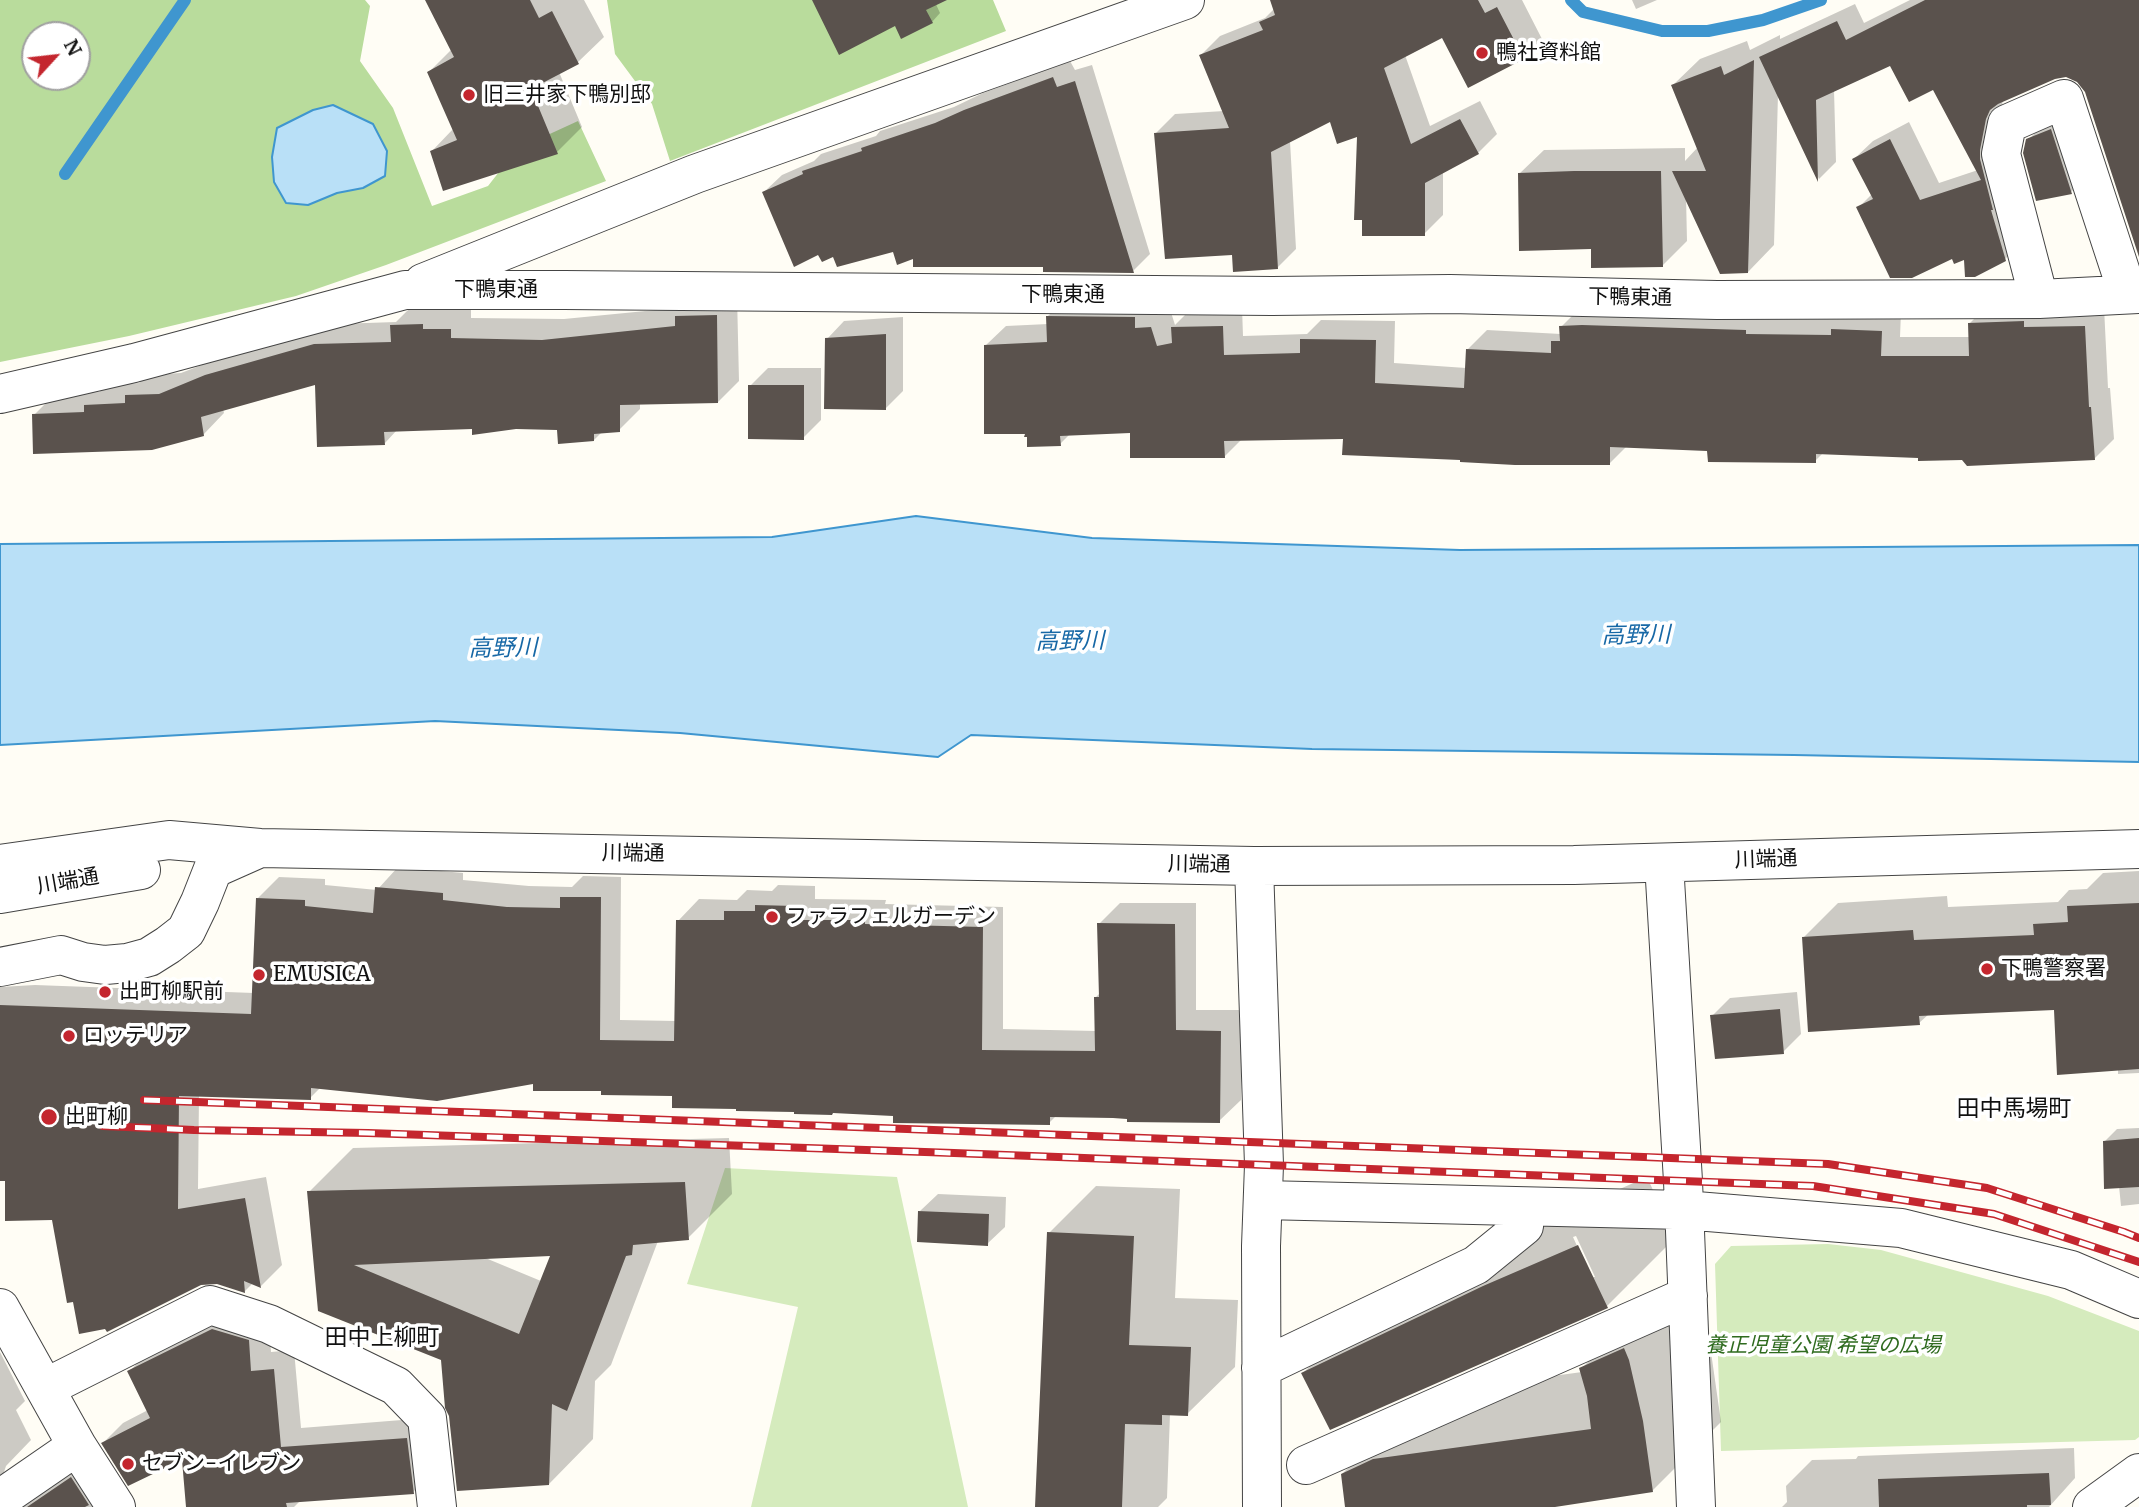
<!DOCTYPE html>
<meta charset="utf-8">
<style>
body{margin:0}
#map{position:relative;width:2139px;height:1507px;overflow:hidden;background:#fffdf5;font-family:Merriweather,serif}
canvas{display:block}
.north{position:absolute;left:21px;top:21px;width:70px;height:70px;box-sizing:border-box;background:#fff;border:2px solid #a0a0a0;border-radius:50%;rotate:63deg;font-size:19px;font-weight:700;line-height:28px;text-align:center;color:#111}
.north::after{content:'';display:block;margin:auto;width:24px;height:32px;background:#c4262e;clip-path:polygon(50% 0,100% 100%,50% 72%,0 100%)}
</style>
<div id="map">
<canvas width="2139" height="1507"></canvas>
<div class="north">N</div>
</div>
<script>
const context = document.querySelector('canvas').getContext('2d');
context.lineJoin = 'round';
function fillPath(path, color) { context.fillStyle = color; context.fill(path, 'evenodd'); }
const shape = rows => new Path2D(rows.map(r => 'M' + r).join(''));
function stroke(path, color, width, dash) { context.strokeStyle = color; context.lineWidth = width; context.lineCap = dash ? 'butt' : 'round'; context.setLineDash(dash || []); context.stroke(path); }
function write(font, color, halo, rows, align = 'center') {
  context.font = font + ' Merriweather,"Noto Sans JP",serif'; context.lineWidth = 7; context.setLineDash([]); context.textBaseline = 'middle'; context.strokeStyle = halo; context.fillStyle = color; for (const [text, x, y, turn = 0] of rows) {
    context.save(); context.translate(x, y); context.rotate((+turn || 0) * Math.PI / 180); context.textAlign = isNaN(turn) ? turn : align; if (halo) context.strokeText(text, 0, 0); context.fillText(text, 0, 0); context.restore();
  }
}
fillPath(shape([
 [725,1168,897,1177,968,1507,751,1507,798,1307,687,1284],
 [1828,1244,1881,1250,2048,1296,2139,1331,2139,1437,2135,1440,1721,1451,1715,1264,1731,1246]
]), '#d5ebbd');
fillPath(shape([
 [0,0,365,0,370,6,360,61,393,108,432,206,488,186,517,149,578,121,606,181,386,265,296,296,129,336,0,362],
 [35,35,77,35,77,77,35,77],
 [356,117,373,124,363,188,337,193],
 [607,0,993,0,1006,31,670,161,652,104,615,54]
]), '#b9dc9c');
const water = shape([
 [333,105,373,124,387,151,385,176,363,188,337,193,308,205,286,203,274,182,272,157,277,128,313,110,333,105],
 [916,516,1092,538,1460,550,2139,545,2139,762,1794,755,1312,749,971,735,938,757,680,733,435,721,0,745,0,544,772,537,916,516]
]);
fillPath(water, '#b9e0f7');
stroke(water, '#3f96cf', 2);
fillPath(shape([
 [427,0,584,0,604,37,578,62,559,72,582,127,557,152,432,151,454,128,429,72,452,49],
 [870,0,934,0,940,13,932,22,896,24],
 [1279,0,1522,0,1542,39,1523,58,1443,36,1405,55,1430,126,1480,101,1497,134,1478,153,1443,171,1443,215,1424,234,1359,135,1331,120,1290,141,1296,249,1277,268,1234,253,1156,133,1175,114,1224,111,1201,55,1220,36,1265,18,1274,9],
 [1632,0,1657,0,1636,9],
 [1910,0,2139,0,2139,252,2086,91,2080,81,2068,76,2055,77,2003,100,1997,130,2024,241,2005,259,1953,256,1858,208,1872,194,1854,159,1873,141,1909,122,1939,183,1978,170,1934,88,1891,64,1834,90,1836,162,1819,179,1778,94,1774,245,1748,272,1686,196,1687,241,1663,265,1593,247,1519,174,1544,150,1685,148,1685,161,1698,147,1673,85,1700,59,1747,41,1750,50,1780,35,1780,39,1855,4,1864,23],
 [1070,61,1075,70,1092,65,1150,254,1133,271,915,257,894,250,834,255,764,192,782,175,814,161,821,154,876,136,880,131,954,107,983,93],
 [2069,112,2089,175,2071,192,2028,140,2046,122],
 [737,295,739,381,718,402,640,403,640,409,619,430,602,432,594,440,559,428,474,427,397,430,385,443,316,383,223,409,224,413,203,435,34,415,55,394,99,392,107,385,139,383,148,375,181,373,228,355,336,324,396,322,413,305,471,309,471,318,564,319,686,307],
 [1067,297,1170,309,1175,325,1192,308,1242,307,1243,336,1307,334,1321,320,1395,321,1394,363,1466,368,1467,350,1487,330,1561,334,1561,327,1581,307,1901,312,1900,337,1970,337,1969,324,1989,304,2104,307,2108,388,2110,388,2114,439,2094,459,1963,458,1824,452,1815,461,1709,449,1627,446,1609,464,1344,437,1242,439,1224,457,1131,431,1071,433,1060,444,1028,435,986,345,1006,326,1048,324,1047,317],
 [903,317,903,391,885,409,827,339,844,321],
 [768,368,821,368,821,420,803,438,750,386],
 [398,867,463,873,463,880,529,886,572,887,583,876,621,877,620,1020,676,1021,678,921,699,899,737,900,747,890,772,891,778,885,815,886,815,899,886,900,885,904,1003,907,1003,1029,1096,1031,1095,998,1100,993,1099,924,1120,903,1196,903,1196,1010,1241,1010,1241,1100,1219,1121,1057,1115,1049,1123,738,1107,674,1094,603,1090,535,1082,321,1087,310,1098,199,1095,198,1189,266,1177,282,1265,261,1286,253,1283,245,1291,53,1219,7,1180,0,1179,0,987,35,985,254,993,258,898,279,877,325,879,325,885,377,890],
 [2139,871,2139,1073,2118,1074,2118,1069,2056,1008,1929,1014,1919,1023,1803,938,1838,903,1947,896,1948,907,2058,902,2069,890,2087,889,2103,873],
 [1797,992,1801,1034,1783,1052,1712,1016,1730,998],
 [2139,1128,2139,1204,2121,1206,2119,1186,2104,1142,2117,1129],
 [729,1138,732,1194,688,1238,658,1241,611,1365,595,1381,593,1439,549,1484,443,1359,320,1309,309,1192,353,1148],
 [552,1254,541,1281,483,1257],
 [1647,1177,1675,1238,1607,1306,1303,1373,1372,1305,1554,1218],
 [1576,1236,1595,1277,1591,1277,1573,1237],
 [1096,1186,1180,1189,1175,1298,1238,1300,1235,1367,1187,1414,1170,1414,1167,1498,1158,1507,1037,1507,1049,1233],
 [938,1194,1006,1197,1005,1227,987,1244,920,1211],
 [1697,1291,1711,1352,1721,1422,1652,1491,1543,1507,1347,1507,1342,1474,1411,1405,1443,1391,1582,1372,1581,1369,1650,1300],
 [233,1309,269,1320,271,1352,294,1350,301,1428,427,1418,433,1472,413,1492,301,1500,294,1507,188,1507,184,1457,103,1443,123,1423,148,1410,129,1372,149,1351],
 [0,1352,25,1401,16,1410,31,1440,6,1466,4,1472,8,1484,98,1451,119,1507,0,1507],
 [2074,1448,2075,1478,2049,1507,1782,1507,1787,1502,1786,1486,1812,1460,1856,1459,1858,1456]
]), '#0003');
stroke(shape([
 [1571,0,1583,12,1662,31,1708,31,1763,20,1821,0],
 [65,174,185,0]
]), '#3f96cf', 12);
fillPath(shape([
 [425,0,530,0,539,18,552,11,579,64,531,89,558,154,443,191,430,151,457,140,427,72,454,57],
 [812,0,947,0,926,10,933,23,901,39,895,26,839,55],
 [1270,0,1478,0,1485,13,1497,7,1524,59,1468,88,1442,38,1384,68,1411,144,1460,119,1479,154,1425,183,1425,236,1362,236,1362,220,1354,220,1357,137,1337,144,1330,122,1271,152,1278,269,1233,272,1232,255,1165,259,1154,133,1229,128,1199,55,1263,30,1259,22,1275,15],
 [1925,0,2139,0,2139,257,2085,92,2077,82,2066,77,2055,79,1998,104,1990,110,1986,119,1980,150,1980,159,1993,210,1991,210,2006,261,1975,277,1965,277,1964,260,1954,264,1952,259,1912,278,1890,278,1856,207,1873,199,1852,159,1890,139,1920,200,1981,180,1933,90,1909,102,1890,66,1816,100,1818,182,1759,57,1837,21,1846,40],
 [1754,60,1748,273,1720,274,1672,171,1706,171,1671,85,1721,66,1724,75],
 [1053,77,1057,87,1075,81,1134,273,1043,272,1043,267,913,267,913,259,897,265,893,252,837,267,833,257,822,262,818,255,794,267,762,192,803,174,802,171,862,151,861,148,935,123,964,110],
 [2051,129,2072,194,2036,201,2023,153,2026,139],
 [1574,171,1661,171,1663,267,1591,268,1591,249,1519,251,1518,173],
 [717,315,718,403,620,405,620,432,594,434,594,441,558,444,557,430,516,429,472,435,472,429,384,432,385,445,317,447,315,385,201,417,204,436,152,450,33,454,32,414,84,412,84,405,125,403,125,395,159,394,205,375,314,344,391,342,390,325,423,324,423,329,451,329,451,338,542,340,675,326,675,316],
 [1046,316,1135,317,1135,328,1151,327,1157,346,1172,343,1171,327,1223,326,1224,355,1300,353,1300,339,1376,340,1375,383,1464,388,1466,349,1551,353,1551,341,1560,341,1559,326,1582,325,1746,330,1746,334,1831,335,1831,329,1882,331,1881,356,1969,356,1968,323,2024,321,2024,327,2085,326,2089,407,2091,407,2095,460,1967,466,1962,460,1918,461,1918,458,1816,454,1816,463,1708,462,1707,451,1610,447,1610,465,1515,465,1460,462,1460,460,1342,455,1343,439,1224,441,1225,458,1130,458,1130,433,1060,436,1061,446,1027,447,1027,437,1024,437,1025,434,984,434,984,345,1047,342],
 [886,334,886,410,824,409,825,338],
 [748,385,804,385,804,440,748,439],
 [375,887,443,893,443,900,507,907,560,908,560,897,601,897,600,1040,674,1041,676,920,724,920,724,911,755,911,755,905,795,906,795,920,865,920,865,924,983,927,982,1050,1095,1051,1094,997,1099,997,1097,923,1175,924,1176,1030,1221,1031,1220,1123,1127,1122,1127,1119,1113,1118,1050,1117,1050,1125,893,1123,893,1116,833,1113,832,1115,794,1114,794,1112,736,1111,736,1109,672,1108,672,1096,601,1095,601,1091,533,1091,533,1084,437,1101,311,1088,311,1100,179,1096,178,1209,245,1198,261,1288,244,1281,245,1293,217,1284,201,1285,107,1332,105,1329,79,1334,73,1302,67,1303,52,1220,5,1221,5,1181,0,1181,0,1005,251,1014,256,898,305,900,305,906,373,913],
 [2139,903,2139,1069,2057,1075,2054,1010,1919,1016,1920,1025,1808,1032,1802,937,1913,930,1914,940,2034,935,2033,924,2068,922,2067,906],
 [1780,1009,1784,1054,1715,1059,1710,1015],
 [2139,1138,2139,1187,2104,1189,2103,1141],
 [685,1182,689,1240,633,1245,632,1255,626,1256,567,1411,552,1404,549,1485,457,1491,449,1416,445,1408,441,1360,318,1311,307,1191],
 [550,1256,519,1334,354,1265],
 [918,1211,989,1214,988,1246,917,1242],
 [1047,1232,1134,1236,1129,1345,1191,1347,1188,1416,1162,1415,1162,1425,1125,1424,1122,1507,1035,1507],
 [1578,1245,1608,1308,1330,1430,1301,1373,1483,1286],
 [212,1329,249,1340,251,1371,274,1369,281,1447,407,1438,414,1494,286,1503,287,1507,186,1507,182,1460,128,1486,101,1443,150,1418,127,1371],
 [1624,1348,1629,1360,1643,1421,1653,1492,1555,1507,1345,1507,1341,1474,1373,1459,1591,1429,1587,1396,1579,1368],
 [2049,1473,2051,1505,2027,1505,2027,1507,1879,1507,1878,1479],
 [71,1477,89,1505,85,1507,27,1507]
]), '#5a524d');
const minor = shape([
 [423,283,695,174,1185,0],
 [2039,299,2001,154,2007,124,2064,99,2128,294],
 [0,394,134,363,405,290,564,290,1272,296,1450,294,1717,300,2039,299,2139,294],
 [1664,863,1683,1181,1696,1507],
 [0,864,169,840,260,848,1254,866,1574,865,2139,849],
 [1254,866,1264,1165,1261,1246,1262,1507],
 [0,894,141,870],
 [0,967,61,955,83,962,105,965,127,963,149,957,168,945,186,931,200,902,213,869,258,849],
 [1263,1200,1684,1210,1901,1228,2071,1270,2139,1299],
 [0,1308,77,1446,116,1507],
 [1261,1368,1476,1265,1524,1226],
 [45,1388,210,1305,269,1324,396,1386,427,1418,437,1507],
 [1306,1465,1688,1296],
 [0,1499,77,1446],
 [2092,1507,2139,1473]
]);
stroke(minor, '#444', 40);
stroke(minor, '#fff', 38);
const rail = shape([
 [144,1100,1828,1164,1987,1188,2124,1232,2139,1238],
 [103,1126,194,1130,368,1133,954,1153,1813,1186,1994,1214,2139,1262]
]);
stroke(rail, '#c4262e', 8);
stroke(rail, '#fff', 5, [16]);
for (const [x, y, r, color] of [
 [1482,53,7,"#c4262e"],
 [469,95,7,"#c4262e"],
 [772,917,7,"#c4262e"],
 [1987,969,7,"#c4262e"],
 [259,975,7,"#c4262e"],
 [105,992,7,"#c4262e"],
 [69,1036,7,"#c4262e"],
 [49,1117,9,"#c4262e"],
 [128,1464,7,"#c4262e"]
]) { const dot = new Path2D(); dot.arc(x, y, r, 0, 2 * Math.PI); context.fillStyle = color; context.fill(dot); stroke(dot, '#fff', 2.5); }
write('21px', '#111', '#fff', [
 ["鴨社資料館",1496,53],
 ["旧三井家下鴨別邸",483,95],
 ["ファラフェルガーデン",786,917],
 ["下鴨警察署",2001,969],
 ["EMUSICA",273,975],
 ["出町柳駅前",119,992],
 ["ロッテリア",83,1036],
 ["出町柳",65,1117],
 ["セブン-イレブン",142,1464]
], 'left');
write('21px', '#111', '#fff', [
 ["下鴨東通",496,290],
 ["下鴨東通",1063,295],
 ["下鴨東通",1630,298,1],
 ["川端通",633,854,1],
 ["川端通",1766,860,-2],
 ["川端通",1199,865,1],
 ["川端通",68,882,-10]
]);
write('italic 21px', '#2f6b1f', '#fff', [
 ["養正児童公園 希望の広場",1823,1346]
]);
write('italic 23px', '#1768a6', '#fff', [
 ["高野川",1636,636,-1],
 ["高野川",1070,642,-1],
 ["高野川",503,649,-1]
]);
write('23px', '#111', '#fff', [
 ["田中馬場町",2014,1109],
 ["田中上柳町",382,1338]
]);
</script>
